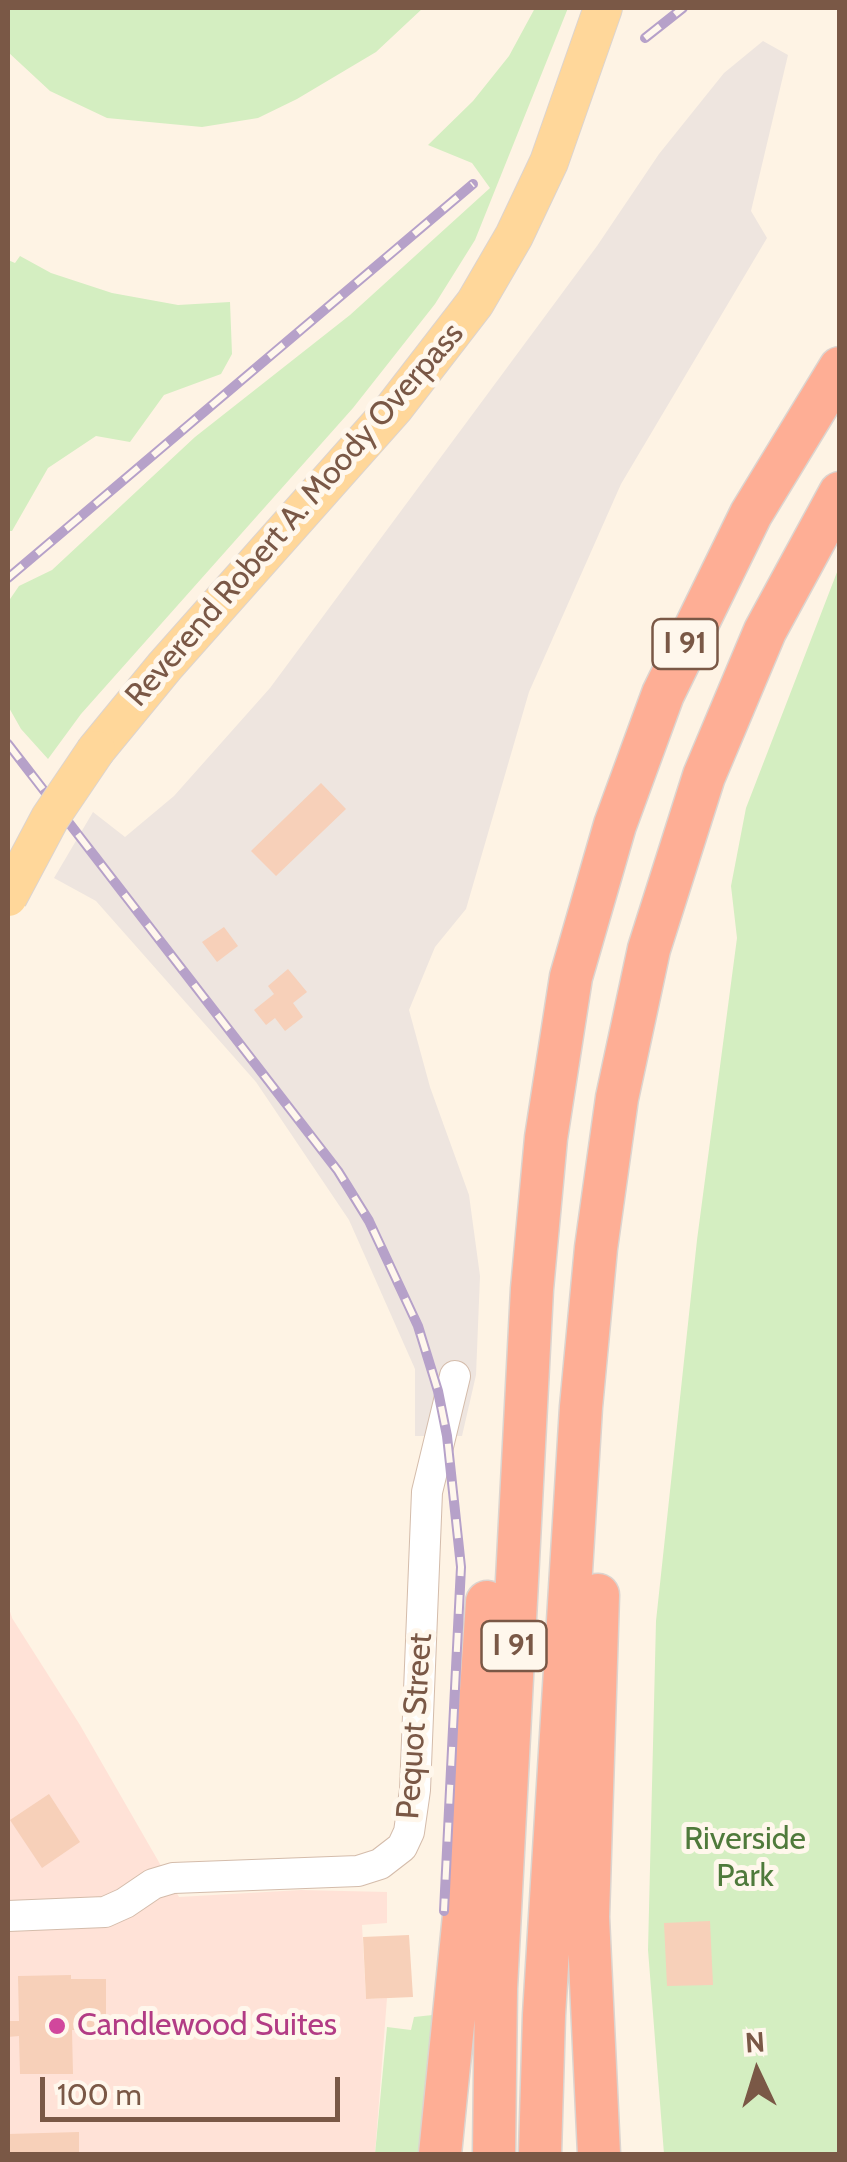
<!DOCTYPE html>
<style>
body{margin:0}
#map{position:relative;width:847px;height:2162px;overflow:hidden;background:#fef3e4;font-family:Cabin,sans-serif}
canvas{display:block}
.frame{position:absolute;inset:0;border:10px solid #7a5846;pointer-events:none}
.north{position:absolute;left:707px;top:2022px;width:100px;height:100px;-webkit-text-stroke:8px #fff7ec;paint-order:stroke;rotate:356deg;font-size:28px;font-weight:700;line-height:40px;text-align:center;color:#7a5846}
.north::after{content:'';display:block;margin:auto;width:35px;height:45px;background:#7a5846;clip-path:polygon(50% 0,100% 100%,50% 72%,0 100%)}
.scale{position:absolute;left:40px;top:2077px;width:300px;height:45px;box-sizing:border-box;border:5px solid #7a5846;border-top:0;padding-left:12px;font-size:30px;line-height:35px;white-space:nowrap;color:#7a5846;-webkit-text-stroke:8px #fff7ec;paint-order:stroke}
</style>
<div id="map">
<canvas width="847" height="2162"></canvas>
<div class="frame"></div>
<div class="north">N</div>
<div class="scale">100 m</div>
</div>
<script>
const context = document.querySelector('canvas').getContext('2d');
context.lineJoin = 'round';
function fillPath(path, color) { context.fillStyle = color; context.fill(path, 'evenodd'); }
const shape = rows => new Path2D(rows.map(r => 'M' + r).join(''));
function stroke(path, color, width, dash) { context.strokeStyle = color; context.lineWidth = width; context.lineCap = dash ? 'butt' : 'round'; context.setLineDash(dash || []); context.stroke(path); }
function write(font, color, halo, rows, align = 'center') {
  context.font = font + ' Cabin,sans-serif'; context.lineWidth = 10; context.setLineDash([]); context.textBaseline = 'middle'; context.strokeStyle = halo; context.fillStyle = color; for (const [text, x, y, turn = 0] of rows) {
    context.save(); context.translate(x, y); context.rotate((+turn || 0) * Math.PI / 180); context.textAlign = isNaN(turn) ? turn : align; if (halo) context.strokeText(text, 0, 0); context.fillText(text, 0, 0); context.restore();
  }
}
fillPath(shape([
 [8,1605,12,1618,80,1725,179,1897,301,1890,387,1892,387,1923,362,1925,366,1999,387,1998,375,2154,8,2154]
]), '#ffe2d7');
fillPath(shape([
 [763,41,788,55,751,211,767,238,621,484,529,692,466,909,435,947,409,1010,430,1087,469,1195,480,1276,476,1375,462,1436,415,1436,415,1369,349,1220,256,1082,96,901,54,878,93,812,125,837,174,796,270,688,597,246,659,154,724,73]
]), '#eee5df');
fillPath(shape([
 [8,8,423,8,376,52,297,99,258,118,202,127,107,118,50,91,8,52],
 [535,8,568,8,475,240,435,304,353,408,81,714,48,759,21,729,8,706,8,602,19,586,52,570,195,437,350,315,490,188,472,163,428,145,473,101,509,56],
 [20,256,51,273,112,293,178,305,230,302,232,354,221,374,164,395,130,442,96,436,48,468,12,531,8,531,8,260,15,263],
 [839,567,839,2154,664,2154,648,1950,656,1621,697,1240,737,938,731,886,746,808],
 [442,2014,428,2154,375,2154,387,2027,411,2030,414,2017]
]), '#d4eec1');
fillPath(shape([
 [321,783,346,809,276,876,251,851],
 [224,927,238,946,217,962,202,942],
 [288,969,307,992,293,1003,303,1017,285,1031,275,1018,266,1025,254,1010,274,994,268,986],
 [49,1794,80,1842,42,1868,10,1820],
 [710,1921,713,1985,667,1986,664,1923],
 [409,1935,413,1997,366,1999,363,1937],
 [71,1975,71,1979,106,1979,106,2030,72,2030,73,2074,20,2074,19,2036,8,2037,8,2021,19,2021,18,1976],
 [79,2132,79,2154,8,2154,8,2134]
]), '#f7d0b9');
const minor = shape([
 [8,1916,105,1912,125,1903,153,1884,173,1878,358,1871,380,1864,402,1847,409,1832,415,1790,427,1492,455,1376]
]);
const major = shape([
 [96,750,165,666,394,408,475,303,514,236,549,162,603,8]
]);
const highway = shape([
 [598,1595,588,1917,599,2154],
 [440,2154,470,1856,487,1602],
 [494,2154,496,1988,532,1289,546,1138,571,977,615,825,663,694,751,514,840,368],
 [540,2154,544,2015,581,1407,596,1248,617,1098,649,949,704,776,765,631,840,493]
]);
stroke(minor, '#d4bcab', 32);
stroke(major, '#dcd4cf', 40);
stroke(highway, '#dcd4cf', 45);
stroke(minor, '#fff', 30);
stroke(major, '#ffd79a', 38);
stroke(highway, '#feae95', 42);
const rail = shape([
 [645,38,683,8],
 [8,578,473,184],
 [8,744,338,1171,369,1221,418,1326,438,1391,447,1436,461,1567,444,1911]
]);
stroke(rail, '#b6a1c9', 10);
stroke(rail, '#fff7ec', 6, [19]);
const majorBridge = shape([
 [8,897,50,818,96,750]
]);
stroke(majorBridge, '#dcd4cf', 40, []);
stroke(majorBridge, '#ffd79a', 38);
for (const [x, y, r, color] of [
 [57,2026,10,"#d1479c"]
]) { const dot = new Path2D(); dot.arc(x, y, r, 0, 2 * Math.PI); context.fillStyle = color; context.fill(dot); stroke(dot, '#fff7ec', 4); }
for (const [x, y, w] of [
 [685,644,65],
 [514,1646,65]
]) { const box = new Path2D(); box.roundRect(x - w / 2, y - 25, w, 50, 8); context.fillStyle = '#fff7ec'; context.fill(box); stroke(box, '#7a5846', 2.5); }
write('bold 30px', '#7a5846', null, [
 ["I 91",685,644],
 ["I 91",514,1646]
]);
write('32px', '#7a5846', '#fff7ec', [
 ["Reverend Robert A. Moody Overpass",295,515,-49],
 ["Pequot Street",415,1726,-86]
]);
write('32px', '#4f7a3b', '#fff7ec', [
 ["Riverside",745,1840],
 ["Park",745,1877]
]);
write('32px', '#b23c85', '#fff7ec', [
 ["Candlewood Suites",77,2026]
], 'left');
</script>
